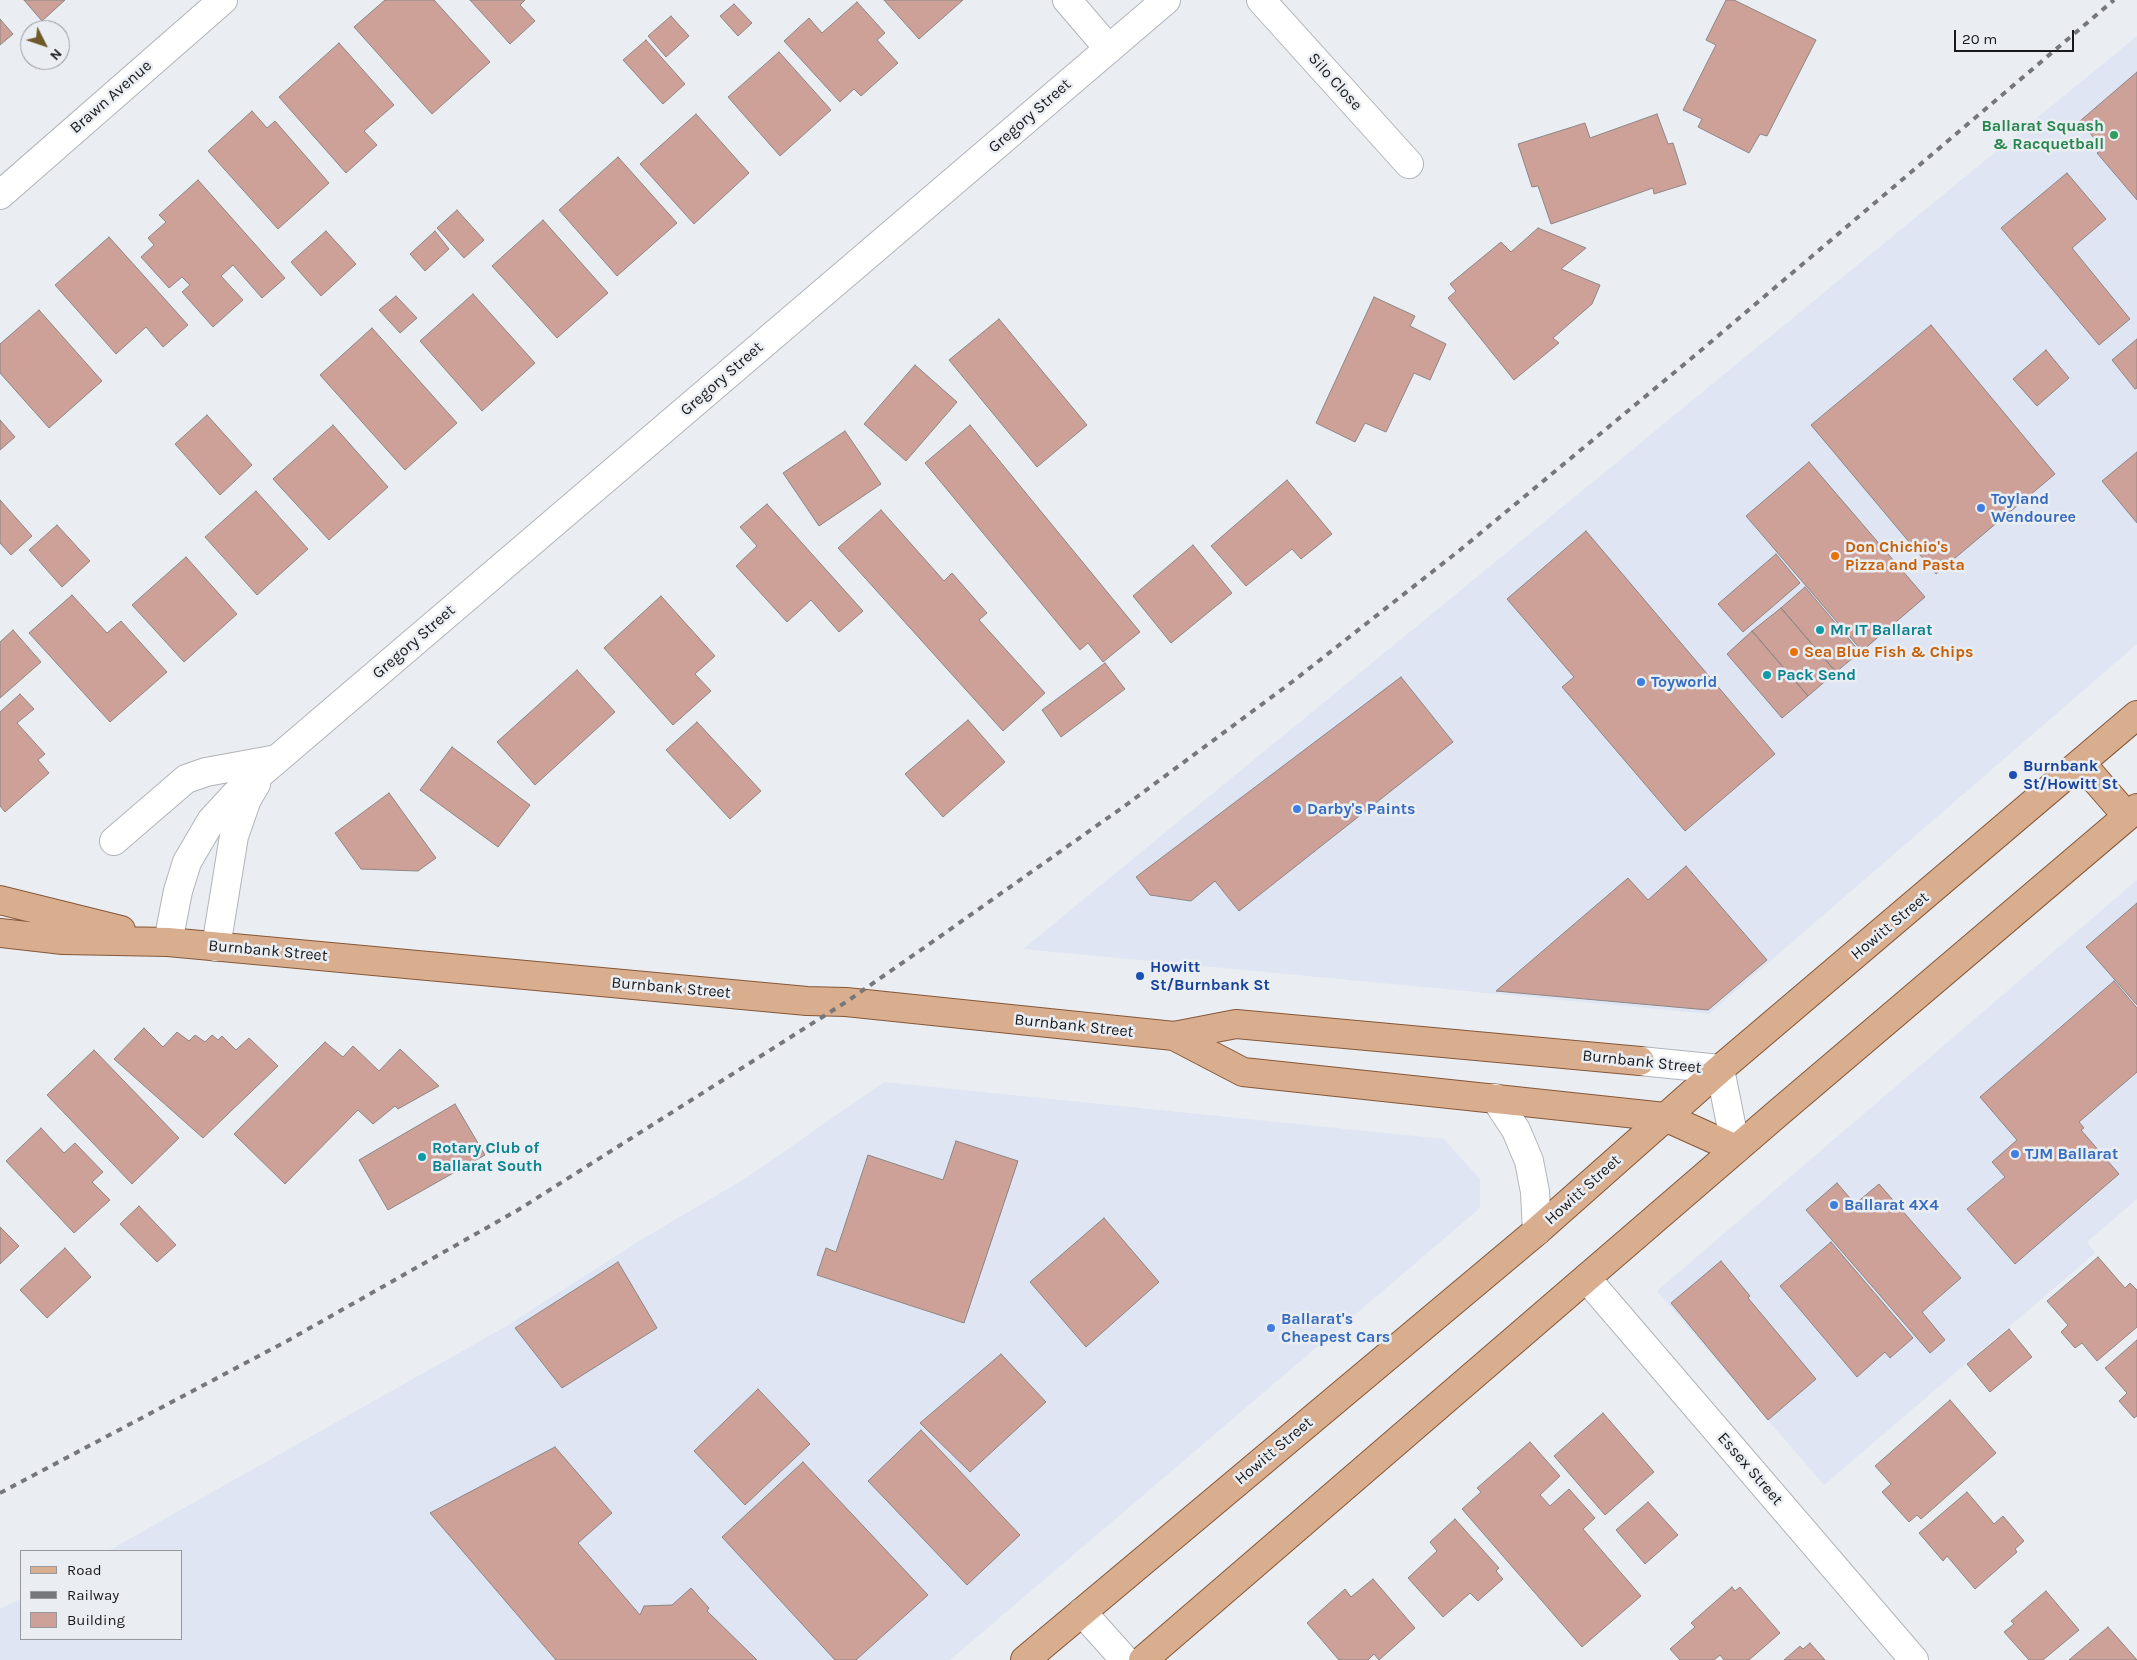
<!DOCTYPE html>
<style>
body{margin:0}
#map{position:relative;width:2137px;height:1660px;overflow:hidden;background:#eaedf2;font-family:Karla,sans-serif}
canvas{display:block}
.legend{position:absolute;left:20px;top:1550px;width:162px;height:90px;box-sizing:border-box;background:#eaedf2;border:1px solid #96989c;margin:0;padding:6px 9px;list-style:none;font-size:15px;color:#18191b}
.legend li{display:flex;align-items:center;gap:10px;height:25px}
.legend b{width:25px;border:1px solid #96989c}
.north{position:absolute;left:20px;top:20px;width:50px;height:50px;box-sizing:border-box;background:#eaedf2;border:1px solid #96989c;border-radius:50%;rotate:131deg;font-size:14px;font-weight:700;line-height:20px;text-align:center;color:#18191b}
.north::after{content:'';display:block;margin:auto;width:18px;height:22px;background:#6e5a28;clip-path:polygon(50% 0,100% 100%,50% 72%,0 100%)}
.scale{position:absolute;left:1954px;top:30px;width:120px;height:22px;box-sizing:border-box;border:2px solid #18191b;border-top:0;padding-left:6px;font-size:15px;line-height:18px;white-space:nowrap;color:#18191b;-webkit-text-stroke:4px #eaedf2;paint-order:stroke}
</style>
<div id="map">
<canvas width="2137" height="1660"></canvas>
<ul class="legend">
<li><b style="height:6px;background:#d9ae8f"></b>Road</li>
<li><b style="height:6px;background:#75777a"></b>Railway</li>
<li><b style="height:14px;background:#cea198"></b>Building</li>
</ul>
<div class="north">N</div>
<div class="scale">20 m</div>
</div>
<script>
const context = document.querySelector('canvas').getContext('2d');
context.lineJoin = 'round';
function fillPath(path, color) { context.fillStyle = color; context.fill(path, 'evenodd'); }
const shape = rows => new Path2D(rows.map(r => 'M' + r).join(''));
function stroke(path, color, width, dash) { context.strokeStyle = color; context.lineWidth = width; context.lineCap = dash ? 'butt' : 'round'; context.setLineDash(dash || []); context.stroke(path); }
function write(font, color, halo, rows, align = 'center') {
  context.font = font + ' Karla,sans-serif'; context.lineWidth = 5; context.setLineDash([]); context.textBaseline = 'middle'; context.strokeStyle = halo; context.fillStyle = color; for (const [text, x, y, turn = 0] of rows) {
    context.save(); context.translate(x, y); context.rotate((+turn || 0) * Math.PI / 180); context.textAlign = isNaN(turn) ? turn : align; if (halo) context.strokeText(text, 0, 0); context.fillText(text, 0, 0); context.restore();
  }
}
fillPath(shape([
 [2137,36,2137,644,1709,1014,1023,949],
 [2137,880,2137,1199,2087,1242,2095,1253,1824,1485,1657,1291],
 [884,1082,1444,1139,1480,1179,1480,1208,950,1660,0,1660,0,1609,21,1599,21,1639,181,1639,181,1551,108,1551,505,1327,644,1238,746,1178]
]), '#dfe5f2');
const building = shape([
 [24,0,65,0,42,21,24,0],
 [385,0,434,0,490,62,432,114,354,27,385,0],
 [470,0,525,0,520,5,535,21,510,44,470,0],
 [884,0,963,0,919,39,884,0],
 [1726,0,1734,0,1816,40,1767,136,1760,134,1749,153,1698,127,1702,119,1683,110,1716,45,1706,40,1726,0],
 [857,2,885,33,877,40,898,63,861,96,854,89,840,102,784,41,809,18,822,33,857,2],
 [734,4,752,23,738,36,720,16,734,4],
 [671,16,689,36,666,57,648,36,671,16],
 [0,19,13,34,0,45,0,19],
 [646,40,685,84,663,104,623,60,646,40],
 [339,43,394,105,364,131,377,145,346,173,279,97,339,43],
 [779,52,831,110,780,156,728,97,779,52],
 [2137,72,2137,200,2097,153,2103,149,2080,121,2137,72],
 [252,111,267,128,275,121,329,183,278,229,208,151,252,111],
 [696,114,749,173,694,224,640,164,696,114],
 [1657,114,1668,144,1673,143,1686,184,1654,194,1653,188,1551,224,1538,186,1532,187,1518,144,1585,123,1590,138,1657,114],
 [618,157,677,223,617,276,559,210,618,157],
 [2067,173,2106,219,2072,248,2130,319,2099,345,2001,228,2067,173],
 [198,180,285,278,262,298,233,265,221,276,243,300,213,327,182,292,190,285,182,277,169,288,141,257,154,245,148,238,166,222,159,215,198,180],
 [457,210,484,240,464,258,437,228,457,210],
 [543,220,608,293,557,338,492,266,543,220],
 [1538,228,1586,248,1561,269,1600,285,1592,304,1553,338,1559,343,1514,380,1448,298,1456,291,1450,284,1501,242,1511,252,1538,228],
 [326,231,356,264,321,296,291,262,326,231],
 [435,231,449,249,425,271,410,254,435,231],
 [109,237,188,325,163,347,146,327,116,354,55,285,109,237],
 [473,294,535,363,482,411,420,341,473,294],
 [396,296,417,318,400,333,379,310,396,296],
 [1374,297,1415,316,1410,326,1446,344,1430,380,1414,373,1386,432,1365,423,1355,442,1316,423,1374,297],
 [39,310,102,381,49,428,0,373,0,344,39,310],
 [999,319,1087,425,1037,467,949,360,999,319],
 [1931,325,2055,474,1936,574,1811,425,1931,325],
 [372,328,457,423,405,470,320,375,372,328],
 [2137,339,2137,388,2135,389,2112,360,2137,339],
 [2046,350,2069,378,2037,406,2013,379,2046,350],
 [915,365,957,402,906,461,864,424,915,365],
 [207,415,252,465,220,495,175,444,207,415],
 [0,420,15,437,0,450,0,420],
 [333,425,388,487,329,540,273,479,333,425],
 [970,425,1140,632,1103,662,1088,643,1080,650,925,463,970,425],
 [845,431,881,484,819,526,783,473,845,431],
 [2137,452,2137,523,2102,481,2137,452],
 [1809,462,1925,597,1862,651,1746,516,1809,462],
 [1287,480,1332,534,1301,559,1292,549,1246,586,1211,546,1287,480],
 [256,491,308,549,257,595,205,537,256,491],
 [0,500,32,536,11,555,0,543,0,500],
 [767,504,863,611,839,632,811,600,787,622,736,566,757,546,740,527,767,504],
 [881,510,944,581,952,573,987,613,979,620,1045,693,1003,731,838,548,881,510],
 [57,525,90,561,62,587,29,550,57,525],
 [1586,531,1775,754,1685,831,1562,687,1574,677,1507,599,1586,531],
 [1193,545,1232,593,1171,643,1133,596,1193,545],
 [1776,554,1800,583,1743,632,1718,604,1776,554],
 [186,557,237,614,184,662,132,605,186,557],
 [1805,587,1860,652,1836,672,1781,608,1805,587],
 [72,595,107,633,121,621,167,672,110,722,29,633,72,595],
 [661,596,715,656,695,674,711,691,673,725,604,648,661,596],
 [1781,608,1836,672,1808,696,1752,631,1781,608],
 [13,630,41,662,0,698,0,642,13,630],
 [1752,631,1808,696,1782,718,1727,654,1752,631],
 [1105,663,1125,689,1061,737,1042,710,1105,663],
 [577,670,615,712,535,785,497,742,577,670],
 [1401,677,1453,742,1239,911,1215,881,1191,901,1150,895,1136,877,1401,677],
 [20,694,34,709,17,723,45,754,38,760,49,773,5,812,0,806,0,712,20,694],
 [968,720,1005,762,943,817,905,774,968,720],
 [697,722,761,791,730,819,666,750,697,722],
 [452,747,530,805,498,847,420,790,452,747],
 [389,793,436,858,418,871,361,869,335,833,389,793],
 [1686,866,1767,960,1708,1010,1496,991,1628,878,1648,900,1686,866],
 [2137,903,2137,1005,2086,947,2137,903],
 [2114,981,2137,1008,2137,1072,2079,1122,2084,1128,2081,1130,2119,1174,2015,1264,1967,1209,2005,1177,1992,1162,2017,1140,1980,1097,2114,981],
 [144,1028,163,1047,177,1032,189,1041,195,1035,205,1042,212,1035,218,1040,222,1036,236,1050,249,1038,278,1066,203,1138,114,1059,144,1028],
 [325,1042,343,1057,353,1046,379,1071,400,1049,439,1086,398,1109,395,1106,373,1124,358,1110,285,1184,234,1134,325,1042],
 [94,1050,179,1138,132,1184,47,1095,94,1050],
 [455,1104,485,1155,388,1210,359,1160,455,1104],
 [41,1128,64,1153,75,1143,103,1172,92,1182,110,1200,74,1233,6,1161,41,1128],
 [956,1141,1018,1161,964,1323,817,1275,826,1248,836,1252,868,1155,943,1180,956,1141],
 [1837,1183,1855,1204,1879,1184,1961,1278,1922,1312,1945,1340,1930,1353,1806,1210,1837,1183],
 [139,1206,176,1245,157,1262,120,1224,139,1206],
 [1104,1218,1159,1282,1086,1347,1030,1282,1104,1218],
 [0,1227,19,1246,0,1264,0,1227],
 [1831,1242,1913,1338,1890,1358,1885,1352,1857,1377,1780,1286,1831,1242],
 [65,1248,91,1277,47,1318,20,1290,65,1248],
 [2098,1257,2125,1288,2130,1283,2137,1290,2137,1327,2097,1361,2082,1343,2075,1348,2061,1332,2068,1325,2047,1301,2098,1257],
 [1721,1261,1750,1296,1748,1298,1816,1379,1768,1420,1671,1303,1721,1261],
 [618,1262,657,1328,562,1388,515,1328,618,1262],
 [2009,1329,2032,1357,1990,1392,1967,1364,2009,1329],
 [2137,1340,2137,1416,2134,1418,2119,1401,2127,1393,2105,1368,2137,1340],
 [1001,1354,1046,1402,970,1472,920,1423,1001,1354],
 [758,1389,810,1444,745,1505,694,1451,758,1389],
 [1950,1400,1996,1453,1921,1519,1917,1515,1909,1522,1882,1492,1891,1484,1875,1466,1950,1400],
 [1603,1413,1654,1472,1605,1515,1554,1456,1603,1413],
 [921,1430,1020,1535,967,1585,868,1481,921,1430],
 [1530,1442,1560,1476,1540,1495,1550,1506,1569,1489,1595,1518,1583,1529,1641,1596,1582,1647,1462,1509,1481,1492,1477,1488,1530,1442],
 [555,1447,612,1513,578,1543,640,1615,644,1606,672,1605,691,1588,709,1608,707,1611,757,1660,556,1660,430,1513,555,1447],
 [803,1462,928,1595,856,1660,835,1660,722,1537,803,1462],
 [1967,1492,1994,1524,2003,1516,2024,1541,2015,1549,2017,1552,1975,1589,1947,1556,1943,1561,1919,1533,1967,1492],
 [1648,1502,1678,1535,1645,1564,1616,1530,1648,1502],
 [1455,1519,1499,1568,1496,1571,1503,1579,1478,1601,1470,1593,1443,1617,1408,1578,1437,1551,1430,1542,1455,1519],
 [1373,1579,1415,1628,1379,1660,1374,1654,1368,1660,1339,1660,1307,1623,1345,1589,1351,1597,1373,1579],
 [1732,1587,1735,1591,1740,1587,1780,1633,1749,1660,1724,1660,1720,1655,1714,1660,1680,1660,1670,1649,1695,1627,1691,1623,1732,1587],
 [2046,1591,2079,1630,2043,1660,2029,1660,2004,1632,2014,1624,2011,1621,2046,1591],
 [2108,1627,2137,1660,2069,1660,2108,1627],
 [1810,1643,1825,1660,1784,1660,1800,1646,1803,1649,1810,1643]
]);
fillPath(building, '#cea198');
stroke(building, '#8c8685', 1);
const minor = shape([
 [1067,0,1109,49],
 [1261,0,1409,164],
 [0,195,223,0],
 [114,841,186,779,206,772,277,759],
 [168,942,178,891,187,862,211,821,235,795,1166,0],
 [216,947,234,836,247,799,256,784],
 [1640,1061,1720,1069,1736,1149],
 [1495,1098,1516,1130,1529,1161,1535,1192,1537,1231],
 [1587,1279,1914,1660],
 [1082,1612,1125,1660]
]);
const major = shape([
 [2081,763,2127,816],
 [0,900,121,930],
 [0,933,63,940,168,942,807,1001,846,1002,1174,1036,1236,1024,1640,1061],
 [1174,1036,1243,1072,1665,1117,1736,1149],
 [1025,1660,1537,1231,1720,1069,2137,715],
 [1143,1660,1778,1113,2137,808]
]);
stroke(minor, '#b1b4b9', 30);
stroke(major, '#855736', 30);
stroke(minor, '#fff', 28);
stroke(major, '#d9ae8f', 28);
stroke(shape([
 [0,1493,287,1341,518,1210,846,1002,928,945,1126,805,1292,682,1460,550,1699,352,2114,0]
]), '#75777a', 4, [6, 6]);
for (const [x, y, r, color] of [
 [2114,135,5,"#2e9e5b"],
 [1981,508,5,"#3f7fe0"],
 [1835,556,5,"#e8710a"],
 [1820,630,5,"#0f9aa8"],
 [1794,652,5,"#e8710a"],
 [1767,675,5,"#0f9aa8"],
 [1641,682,5,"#3f7fe0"],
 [2013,775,5,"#1a4fb4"],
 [1297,809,5,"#3f7fe0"],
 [1140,976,5,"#1a4fb4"],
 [2015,1154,5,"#3f7fe0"],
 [422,1157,5,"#0f9aa8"],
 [1834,1205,5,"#3f7fe0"],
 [1271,1328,5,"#3f7fe0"]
]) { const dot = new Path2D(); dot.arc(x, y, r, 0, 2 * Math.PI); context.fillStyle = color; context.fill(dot); stroke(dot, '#eaedf2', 2); }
write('16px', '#18191b', '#eaedf2', [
 ["Silo Close",1335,82,48],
 ["Brawn Avenue",111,97,-41],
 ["Gregory Street",1030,116,-41],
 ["Gregory Street",722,379,-41],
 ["Gregory Street",414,642,-41],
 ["Howitt Street",1890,926,-40],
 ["Burnbank Street",268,951,5],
 ["Burnbank Street",671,988,5],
 ["Burnbank Street",1074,1026,6],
 ["Burnbank Street",1642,1062,6],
 ["Howitt Street",1583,1190,-42],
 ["Howitt Street",1274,1451,-40],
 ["Essex Street",1750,1469,49]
]);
write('bold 16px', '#27864d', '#eaedf2', [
 ["Ballarat Squash",2104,126],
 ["& Racquetball",2104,144]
], 'right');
write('bold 16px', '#366cbe', '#eaedf2', [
 ["Toyland",1991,499],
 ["Wendouree",1991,517],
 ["Toyworld",1651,682],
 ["Darby's Paints",1307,809],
 ["TJM Ballarat",2025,1154],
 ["Ballarat 4X4",1844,1205],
 ["Ballarat's",1281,1319],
 ["Cheapest Cars",1281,1337]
], 'left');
write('bold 16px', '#c56008', '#eaedf2', [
 ["Don Chichio's",1845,547],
 ["Pizza and Pasta",1845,565],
 ["Sea Blue Fish & Chips",1804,652]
], 'left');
write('bold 16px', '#0d838f', '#eaedf2', [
 ["Mr IT Ballarat",1830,630],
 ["Pack Send",1777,675],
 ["Rotary Club of",432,1148],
 ["Ballarat South",432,1166]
], 'left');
write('bold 16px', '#164399', '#eaedf2', [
 ["Burnbank",2023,766],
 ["St/Howitt St",2023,784],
 ["Howitt",1150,967],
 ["St/Burnbank St",1150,985]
], 'left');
</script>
